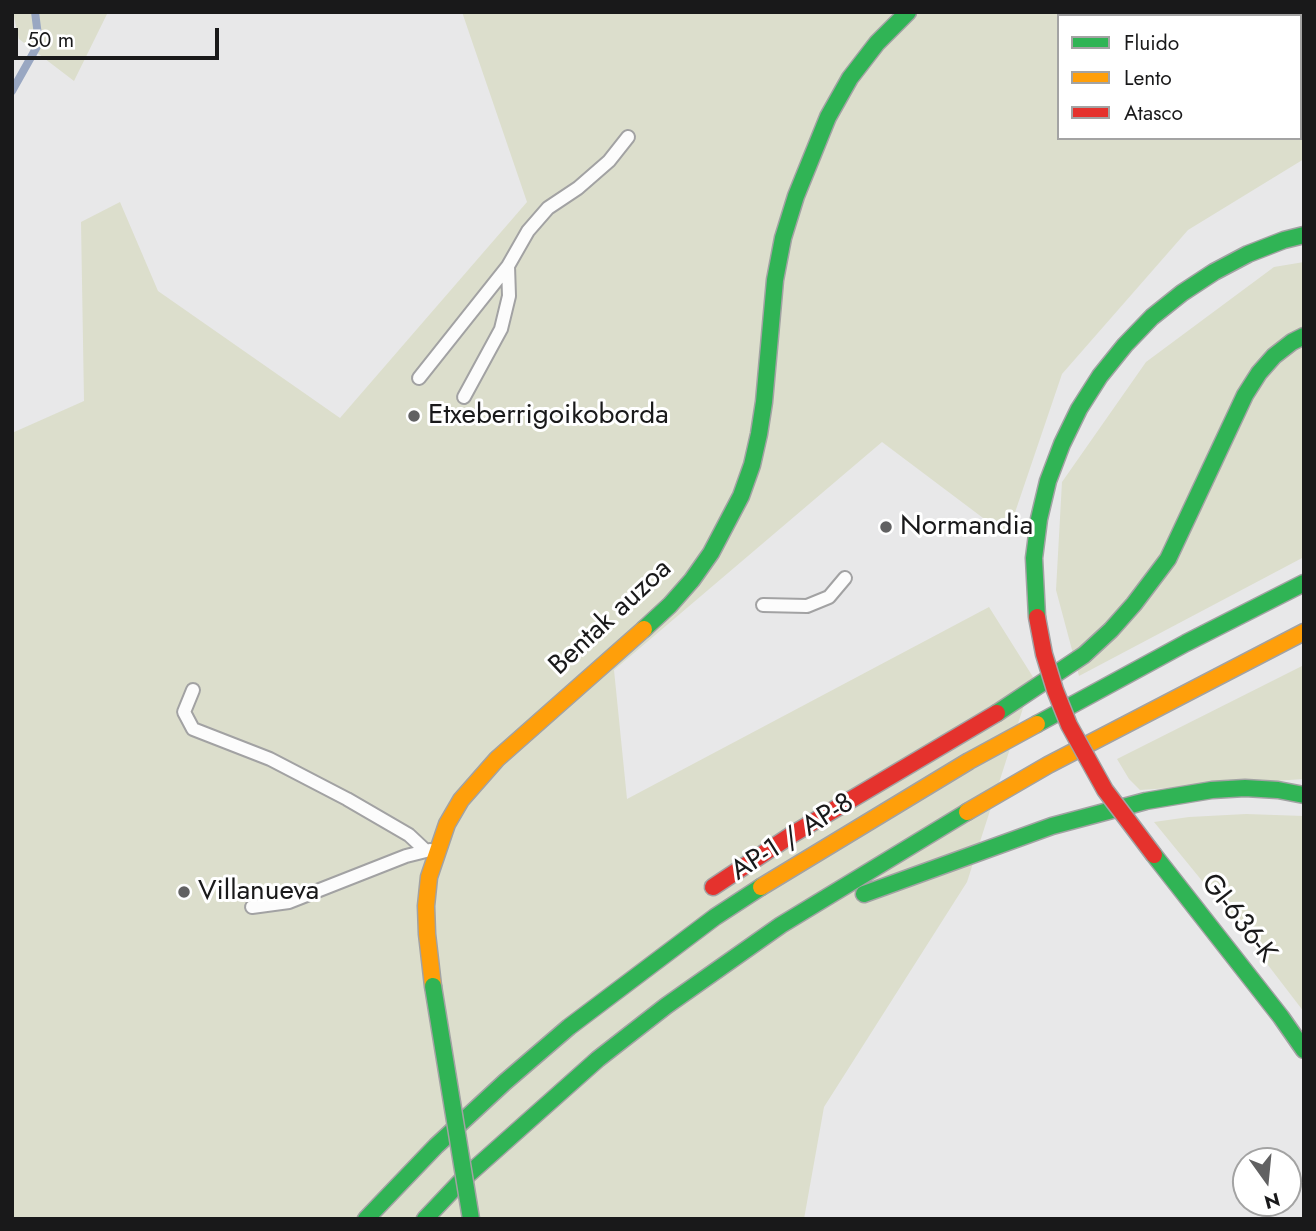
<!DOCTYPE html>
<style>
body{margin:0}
#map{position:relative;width:1316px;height:1231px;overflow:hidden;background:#e8e8e9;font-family:Jost,sans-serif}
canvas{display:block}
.frame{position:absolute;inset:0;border:14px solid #19191a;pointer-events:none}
.legend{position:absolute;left:1057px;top:14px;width:245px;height:126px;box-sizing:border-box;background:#fff;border:2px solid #a3a3a3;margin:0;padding:9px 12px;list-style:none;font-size:21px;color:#19191a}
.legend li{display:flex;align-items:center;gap:14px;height:35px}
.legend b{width:35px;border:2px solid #a3a3a3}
.north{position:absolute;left:1232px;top:1147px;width:70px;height:70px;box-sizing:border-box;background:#fff;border:2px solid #a3a3a3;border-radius:50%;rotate:165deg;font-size:19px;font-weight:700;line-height:28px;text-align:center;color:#19191a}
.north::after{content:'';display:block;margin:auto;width:24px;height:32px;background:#616162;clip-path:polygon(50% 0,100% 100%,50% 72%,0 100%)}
.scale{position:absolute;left:14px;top:28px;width:205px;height:32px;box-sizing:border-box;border:4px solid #19191a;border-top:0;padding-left:9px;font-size:21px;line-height:24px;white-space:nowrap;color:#19191a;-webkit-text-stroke:5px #fff;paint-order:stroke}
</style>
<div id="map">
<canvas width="1316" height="1231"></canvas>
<div class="frame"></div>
<ul class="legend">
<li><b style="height:9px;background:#30b455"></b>Fluido</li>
<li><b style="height:9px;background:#ff9f0a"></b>Lento</li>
<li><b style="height:9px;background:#e5322d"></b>Atasco</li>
</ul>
<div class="north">N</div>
<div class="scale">50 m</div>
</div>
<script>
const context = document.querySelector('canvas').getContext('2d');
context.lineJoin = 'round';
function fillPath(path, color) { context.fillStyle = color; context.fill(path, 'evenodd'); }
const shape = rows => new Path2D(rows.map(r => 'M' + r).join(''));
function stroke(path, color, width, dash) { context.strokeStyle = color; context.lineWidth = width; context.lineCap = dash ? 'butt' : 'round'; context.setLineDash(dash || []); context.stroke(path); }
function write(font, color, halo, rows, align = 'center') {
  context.font = font + ' Jost,sans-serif'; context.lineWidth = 6; context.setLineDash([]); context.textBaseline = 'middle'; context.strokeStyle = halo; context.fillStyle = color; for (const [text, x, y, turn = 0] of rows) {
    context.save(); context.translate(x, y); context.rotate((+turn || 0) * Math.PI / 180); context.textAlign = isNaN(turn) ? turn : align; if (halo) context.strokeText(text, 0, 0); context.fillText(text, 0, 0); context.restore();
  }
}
fillPath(shape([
 [13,12,108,12,74,81,19,39],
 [462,12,1304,12,1304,159,1188,230,1062,374,1007,536,882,442,614,670,627,799,989,607,1033,677,967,882,824,1107,804,1219,12,1219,12,433,84,401,81,222,120,202,158,291,340,418,527,202],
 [1059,16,1300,16,1300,138,1059,138],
 [1304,262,1304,557,1079,676,1056,590,1062,482,1146,362,1274,267],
 [1304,665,1304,779,1140,790,1129,779,1117,759],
 [1246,814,1304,816,1304,1012,1225,909,1154,822,1189,817]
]), '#dcdecc');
stroke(shape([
 [12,91,39,43,35,12]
]), '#99a7c2', 8);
const lane = shape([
 [419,378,508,266,528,231,548,208,578,188,609,161,628,137],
 [464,397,501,329,509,296,508,266],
 [763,605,807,606,829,597,845,578],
 [193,690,184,712,193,729,270,759,347,799,409,835,425,850],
 [252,907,289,902,406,856,430,850]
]);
const fast = shape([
 [1037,617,1034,558,1039,519,1048,481,1062,444,1079,409,1100,376,1125,345,1152,317,1182,293,1214,272,1248,254,1284,240,1304,235],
 [644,629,670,605,692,580,711,553,741,496,752,465,759,434,764,402,775,280,783,238,796,196,828,117,850,78,877,43,908,12],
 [997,713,1084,655,1111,630,1134,604,1168,559,1245,395,1259,373,1274,356,1292,342,1304,336],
 [1037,724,1186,643,1304,583],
 [1154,855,1281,1017,1304,1050],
 [864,894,1052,826,1146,801,1212,790,1245,788,1278,790,1304,795],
 [366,1219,436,1146,505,1082,569,1027,715,917,761,887],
 [425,1219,462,1180,598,1059,666,1006,781,925,967,812]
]);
const slow = shape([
 [967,812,1048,765,1304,632],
 [761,887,969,761,1037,724],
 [433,986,427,934,426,906,429,877,447,824,461,800,497,759,644,629]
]);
const jam = shape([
 [713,887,793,834,997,713]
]);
stroke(lane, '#a2a2a3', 16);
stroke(fast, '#a2a2a3', 19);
stroke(slow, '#a2a2a3', 19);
stroke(jam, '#a2a2a3', 19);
stroke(lane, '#fcfcfc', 12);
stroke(fast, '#30b455', 16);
stroke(slow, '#ff9f0a', 16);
stroke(jam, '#e5322d', 16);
const fastBridge = shape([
 [433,986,471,1219]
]);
const jamBridge = shape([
 [1037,617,1044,654,1055,690,1069,725,1105,790,1154,855]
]);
stroke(fastBridge, '#a2a2a3', 19, []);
stroke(jamBridge, '#a2a2a3', 19, []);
stroke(fastBridge, '#30b455', 16);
stroke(jamBridge, '#e5322d', 16);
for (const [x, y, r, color] of [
 [414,416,7,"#616162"],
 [886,527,7,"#616162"],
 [184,892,7,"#616162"]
]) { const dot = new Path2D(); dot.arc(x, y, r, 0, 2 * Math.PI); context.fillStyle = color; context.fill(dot); stroke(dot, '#fff', 2.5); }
write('28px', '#19191a', '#fff', [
 ["Etxeberrigoikoborda",428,416],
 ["Normandia",900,527],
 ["Villanueva",198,892]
], 'left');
write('28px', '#19191a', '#fff', [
 ["Bentak auzoa",611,618,-43],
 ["AP-1 / AP-8",793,838,-32],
 ["GI-636-K",1238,919,52]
]);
</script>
